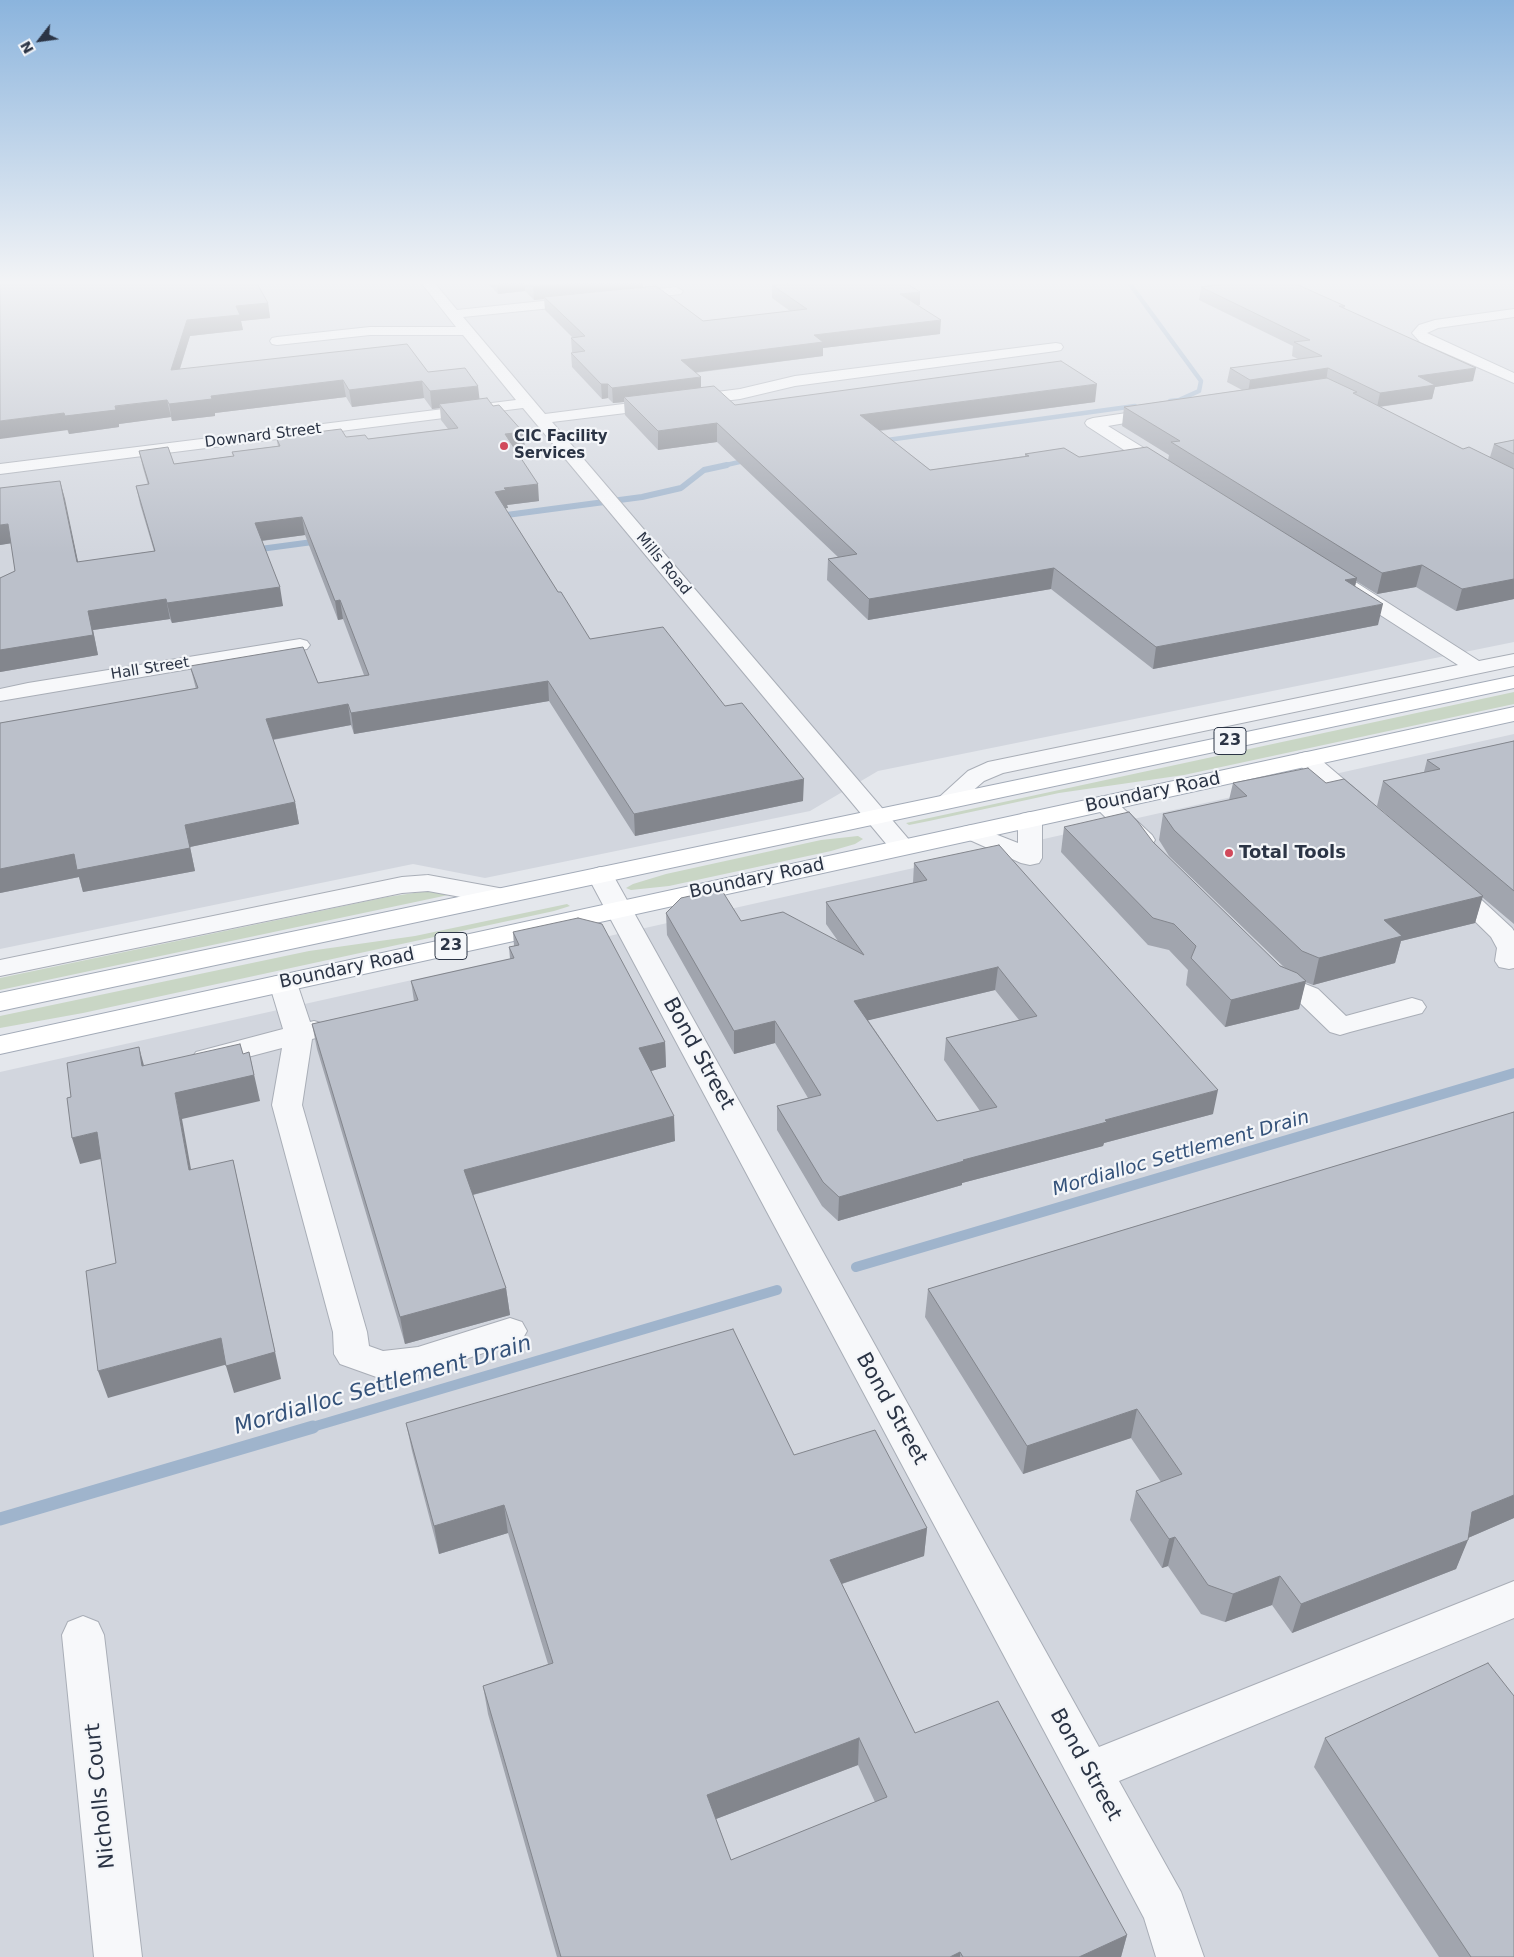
<!DOCTYPE html>
<style>
body{margin:0}
#map{position:relative;width:1514px;height:1957px;overflow:hidden;background:#e4e7ec;font-family:"DejaVu Sans",sans-serif}
canvas{display:block}
.north{position:absolute;left:15px;top:15px;width:50px;height:50px;-webkit-text-stroke:4px #f4f6f9;paint-order:stroke;rotate:240deg;font-size:14px;font-weight:700;line-height:20px;text-align:center;color:#2b3445}
.north::after{content:'';display:block;margin:auto;width:18px;height:22px;background:#2b3445;clip-path:polygon(50% 0,100% 100%,50% 72%,0 100%)}
</style>
<div id="map">
<canvas width="1514" height="1957"></canvas>
<div class="north">N</div>
</div>
<script>
const context = document.querySelector('canvas').getContext('2d');
context.lineJoin = 'round';
function fillPath(path, color) { context.fillStyle = color; context.fill(path, 'evenodd'); }
const shape = rows => new Path2D(rows.map(r => 'M' + r).join(''));
function stroke(path, color, width, dash) { context.strokeStyle = color; context.lineWidth = width; context.lineCap = dash ? 'butt' : 'round'; context.setLineDash(dash || []); context.stroke(path); }
function write(font, color, halo, rows, align = 'center') {
  context.font = font + ' "DejaVu Sans",sans-serif'; context.lineWidth = 4.5; context.setLineDash([]); context.textBaseline = 'middle'; context.strokeStyle = halo; context.fillStyle = color; for (const [text, x, y, turn = 0] of rows) {
    context.save(); context.translate(x, y); context.rotate((+turn || 0) * Math.PI / 180); context.textAlign = isNaN(turn) ? turn : align; if (halo) context.strokeText(text, 0, 0); context.fillText(text, 0, 0); context.restore();
  }
}
fillPath(shape([
 [0,280,1514,280,1514,642,878,771,810,811,485,878,413,864,0,949],
 [1514,734,1514,1957,0,1957,0,1072]
]), '#d2d6de');
fillPath(shape([
 [1514,692,1514,704,1184,775,1059,793,929,821,909,825,906,823],
 [858,836,863,839,855,844,831,851,669,886,631,890,626,888,633,884,666,874,821,840],
 [427,891,453,894,0,990,0,978,387,897],
 [567,904,570,906,554,911,83,1013,0,1028,0,1016,309,951,415,936]
]), '#c9d6c5');
stroke(shape([
 [1127,280,1201,381,1199,391,1179,400,1170,401],
 [880,441,1135,406],
 [722,466,748,460]
]), '#9fb4cc', 4.5);
stroke(shape([
 [499,516,642,497,681,488,704,470,727,465],
 [253,550,320,541]
]), '#9fb4cc', 6);
stroke(shape([
 [856,1267,1514,1073],
 [309,1428,777,1290]
]), '#9fb4cc', 10);
stroke(shape([
 [0,1519,313,1427]
]), '#9fb4cc', 13);
const minor = shape([
 [419,280,432,280,457,310,581,297,586,298,588,301,586,304,581,305,463,317,545,414,740,389,795,376,1056,343,1061,344,1063,347,1061,350,1056,351,795,386,740,399,552,422,911,842,914,847,911,852,902,854,893,852,523,408,0,474,0,464,516,400,463,335,370,335,277,345,272,344,270,341,272,338,277,337,370,327,456,327,419,280],
 [676,287,683,291,681,294,627,300,620,296,627,292,676,287],
 [1514,309,1514,317,1438,328,1427,333,1514,373,1514,383,1420,342,1412,333,1419,325,1435,320,1514,309],
 [1160,408,1166,410,1168,413,1166,416,1108,426,1170,464,1172,468,1170,472,1164,473,1158,472,1087,426,1085,423,1087,420,1093,418,1160,408],
 [1350,581,1357,583,1479,661,1514,654,1514,666,1003,773,984,781,955,806,947,808,939,806,935,801,968,771,988,762,1458,665,1343,591,1340,587,1343,583,1350,581],
 [300,639,307,641,310,645,307,649,0,701,0,689,28,683,300,639],
 [1306,752,1314,754,1368,800,1372,805,1368,810,1360,812,1352,810,1298,764,1295,759,1298,754,1306,752],
 [1104,796,1112,798,1152,835,1155,840,1152,845,1143,847,1134,845,1096,808,1092,803,1096,798,1104,796],
 [1030,812,1039,814,1042,819,1042,858,1039,863,1030,865,1021,863,963,837,960,832,963,827,972,825,1018,843,1018,819,1021,814,1030,812],
 [600,867,609,870,613,875,1099,1747,1514,1581,1514,1618,1119,1781,1181,1892,1204,1957,1156,1957,1144,1918,587,875,591,870,600,867],
 [428,875,499,888,508,891,512,896,508,901,499,904,428,891,402,893,0,976,0,960,402,877,428,875],
 [1451,877,1460,880,1512,928,1514,931,1514,968,1509,969,1499,967,1495,961,1497,948,1491,937,1438,885,1442,880,1451,877],
 [1272,965,1282,967,1295,980,1318,989,1346,1016,1412,998,1422,1001,1426,1007,1422,1013,1350,1032,1340,1035,1330,1032,1298,1001,1275,992,1262,979,1258,973,1262,967,1272,965],
 [283,975,293,977,297,983,310,1022,314,1021,324,1024,328,1030,324,1036,312,1039,302,1105,367,1332,369,1346,383,1351,418,1347,510,1318,522,1322,527,1331,522,1340,418,1375,382,1379,340,1364,334,1354,333,1332,272,1105,282,1048,206,1068,196,1066,191,1059,196,1052,283,1029,269,983,273,977,283,975],
 [83,1616,98,1622,104,1635,142,1957,94,1957,62,1635,68,1622,83,1616]
]);
const major = shape([
 [1514,676,1514,688,0,1011,0,993,1514,676],
 [1514,707,1514,721,0,1054,0,1036,1514,707]
]);
stroke(minor, '#a9aeb7', 2);
stroke(major, '#a3abb8', 2);
fillPath(minor, '#f7f8fa');
fillPath(major, '#fff');
fillPath(shape([
 [0,280,268,303,270,318,241,321,243,330,190,336,180,369,428,372,493,406,523,432,525,449,516,450,539,501,507,505,508,508,505,508,558,592,590,639,725,706,803,801,635,836,549,701,354,734,351,725,273,740,295,802,299,824,190,847,195,871,83,892,79,877,0,893,0,723,196,689,190,666,318,683,364,675,343,619,338,620,305,535,262,541,283,606,172,623,170,619,93,630,98,655,0,672,0,578,15,571,11,543,0,545,60,481,78,562,154,551,140,504,136,486,148,485,143,468,139,451,174,464,233,456,232,452,278,446,276,437,346,437,368,439,448,429,441,420,440,408,432,409,424,398,352,407,346,397,215,413,215,416,172,421,171,417,119,424,119,427,69,434],
 [485,280,643,280,643,287,703,321,790,311,772,298,772,285,788,283,788,280,901,280,920,305,917,305,940,334,823,348,823,356,695,373,701,388,735,405,1095,402,880,431,930,470,1025,456,1025,454,1079,457,1168,460,1169,455,1122,426,1124,407,1242,390,1227,382,1230,368,1298,359,1292,356,1293,346,1199,300,1201,287,1345,306,1344,309,1473,381,1435,387,1432,399,1380,407,1463,449,1490,457,1494,444,1514,440,1514,599,1456,611,1416,587,1377,594,1356,581,1355,586,1378,625,1153,669,1051,589,868,620,827,580,828,559,838,557,717,442,658,450,625,415,624,402,613,403,608,398,602,399,572,367,571,353,573,353,572,352,571,338,573,338,545,310,544,299,534,300,525,291,498,294],
 [1514,741,1514,924,1482,897,1475,923,1401,941,1395,963,1313,985,1305,982,1299,1009,1225,1027,1186,985,1188,970,1169,950,1148,945,1061,852,1064,827,1280,966,1286,969,1169,856,1159,840,1163,814,1229,800,1233,783,1326,783,1429,851,1377,806,1383,781,1424,772,1427,760],
 [914,863,1213,1114,1104,1143,1103,1146,962,1183,962,1185,838,1221,822,1206,777,1130,777,1106,808,1098,775,1043,734,1054,667,935,666,913,741,921,838,941,826,924,826,902,913,883],
 [995,990,1019,1020,946,1038,944,1060,980,1111,937,1121,868,1020],
 [513,932,665,1042,666,1067,651,1071,675,1141,473,1195,506,1288,510,1315,405,1344,317,1049,312,1024,414,1001,411,981,510,959,509,947,514,946],
 [1514,1112,1514,1518,1468,1538,1456,1569,1292,1633,1272,1605,1225,1622,1201,1614,1168,1566,1162,1568,1130,1520,1136,1491,1161,1482,1131,1438,1023,1474,925,1317,928,1289],
 [406,1423,794,1455,927,1528,924,1556,842,1584,915,1733,1127,1935,1121,1957,557,1957,488,1714,483,1686,548,1664,508,1533,439,1554,412,1451],
 [858,1765,875,1802,731,1860,716,1819],
 [1325,1738,1514,1957,1439,1957,1314,1767]
]), '#a1a5ae');
fillPath(shape([
 [505,280,525,280,525,291,498,294,497,281],
 [601,280,643,280,643,289,544,297,544,299,534,300,533,287],
 [920,292,920,305,899,307,900,294],
 [268,303,270,318,241,321,243,330,190,336,174,387,171,370,187,320,236,306],
 [941,320,940,334,823,348,823,356,682,374,681,360,814,335],
 [1328,368,1326,382,1248,393,1250,380],
 [1476,368,1473,381,1435,387,1432,399,1377,407,1380,393,1418,376],
 [701,377,701,392,624,397,624,402,613,403,612,388],
 [343,380,346,397,215,413,215,416,172,421,169,404,211,396],
 [422,381,424,398,352,407,349,390],
 [601,384,608,384,608,398,602,399],
 [1097,384,1095,402,859,433,860,415],
 [478,386,480,403,439,404,440,408,432,409,430,391],
 [167,400,171,417,119,424,119,427,69,434,68,430,0,439,0,421],
 [717,423,717,442,658,450,658,431],
 [523,432,525,449,507,451,505,434],
 [60,481,65,499,82,581,77,562],
 [538,484,539,501,507,505,508,508,496,510,495,492,504,488],
 [302,517,305,535,259,541,255,523],
 [8,524,13,543,0,545,0,525],
 [1422,565,1416,587,1377,594,1382,573],
 [1054,568,1051,589,868,620,869,599],
 [1357,578,1352,599,1345,580],
 [1514,579,1514,599,1456,611,1462,589],
 [280,587,283,606,172,623,167,603],
 [166,599,170,619,93,630,98,655,0,672,0,650,88,611],
 [340,600,343,619,338,620,335,601],
 [1383,604,1378,625,1153,669,1156,647],
 [548,681,549,701,354,734,351,713],
 [348,704,351,725,270,740,266,719],
 [804,779,803,801,635,836,634,814],
 [295,802,299,824,190,847,195,871,83,892,79,877,0,893,0,869,185,825],
 [1483,896,1475,923,1401,941,1395,963,1313,985,1319,958,1384,920],
 [998,967,995,990,853,1024,854,1001],
 [1306,981,1299,1009,1225,1027,1231,1000],
 [775,1021,775,1043,734,1054,734,1031],
 [665,1042,666,1067,640,1074,639,1048],
 [139,1047,146,1073,142,1066],
 [249,1052,260,1101,182,1119,196,1197,189,1170,175,1093],
 [1218,1090,1213,1114,1104,1143,1103,1146,962,1183,962,1185,838,1221,839,1197,963,1160,1105,1120],
 [674,1116,675,1141,468,1196,464,1170],
 [97,1132,105,1158,80,1164,72,1138],
 [233,1160,281,1379,234,1393,226,1366],
 [506,1288,510,1315,405,1344,400,1317],
 [221,1338,228,1364,108,1398,98,1371],
 [1137,1409,1131,1438,1023,1474,1027,1446],
 [1514,1495,1514,1518,1461,1541,1472,1512],
 [504,1505,508,1533,439,1554,434,1526],
 [927,1528,924,1556,829,1588,830,1560],
 [1175,1537,1168,1566,1162,1568,1169,1539],
 [1468,1540,1456,1569,1292,1633,1301,1604],
 [1280,1576,1272,1605,1225,1622,1233,1594],
 [859,1738,858,1765,708,1822,707,1795],
 [1127,1935,1121,1957,1079,1957],
 [960,1952,960,1957,950,1957]
]), '#83868d');
const building = shape([
 [0,280,255,280,268,303,236,306,240,315,187,320,171,370,407,344,428,372,465,368,478,386,430,391,422,381,349,390,343,380,211,396,212,399,169,404,167,400,115,406,116,410,65,416,64,413,0,421,0,280],
 [526,280,601,280,533,287,526,280],
 [791,280,901,280,920,292,900,294,941,320,814,335,823,342,681,360,701,377,612,388,608,384,601,384,571,353,585,351,571,338,585,336,544,297,656,286,703,321,807,309,772,285,795,283,791,280],
 [1260,280,1287,280,1345,306,1339,306,1476,368,1418,376,1435,385,1380,393,1328,368,1250,380,1230,368,1322,356,1294,342,1310,340,1201,287,1260,280],
 [1061,361,1097,384,860,415,930,470,1029,456,1025,454,1064,448,1079,457,1147,447,1357,578,1345,580,1383,604,1156,647,1054,568,869,599,828,559,857,554,717,423,658,431,624,397,714,386,735,405,1061,361],
 [1327,378,1357,392,1353,393,1463,449,1469,447,1514,469,1514,579,1462,589,1422,565,1382,573,1171,442,1180,441,1124,407,1327,378],
 [487,398,493,406,499,405,523,432,505,434,538,484,504,488,506,490,495,492,558,592,561,592,590,639,663,627,725,706,742,703,804,779,634,814,548,681,351,713,348,704,266,719,295,802,185,825,190,848,77,870,74,854,0,869,0,723,198,688,190,666,303,647,318,683,369,675,340,600,335,601,302,517,255,523,280,587,167,603,166,599,88,611,93,635,0,650,0,578,15,571,8,524,0,525,0,488,60,481,77,562,155,551,136,486,149,484,139,451,168,447,174,464,234,456,232,452,280,446,276,437,341,429,346,437,365,435,368,439,458,428,439,404,487,398],
 [1514,440,1514,454,1494,444,1514,440],
 [1514,741,1514,891,1383,781,1440,769,1427,760,1514,741],
 [1308,768,1326,783,1344,779,1483,896,1384,920,1402,936,1319,958,1302,951,1174,830,1163,814,1247,796,1233,783,1308,768],
 [1129,812,1138,822,1153,842,1280,966,1297,973,1306,981,1231,1000,1191,958,1196,946,1174,924,1153,918,1064,827,1129,812],
 [999,845,1218,1090,1105,1120,1107,1122,963,1160,964,1161,839,1197,823,1182,777,1106,821,1095,775,1021,734,1031,666,913,681,898,721,889,741,921,783,912,864,955,826,902,927,880,914,863,999,845],
 [998,967,1037,1016,946,1038,997,1107,937,1121,854,1001,998,967],
 [578,918,602,924,665,1042,639,1048,674,1116,464,1170,506,1288,400,1317,312,1024,418,1000,411,981,514,958,509,947,519,945,513,932,578,918],
 [240,1044,243,1054,249,1052,254,1075,175,1093,189,1170,233,1160,275,1352,226,1366,221,1338,98,1371,86,1271,116,1263,97,1132,72,1138,67,1098,71,1097,67,1063,139,1047,142,1066,240,1044],
 [1514,1112,1514,1495,1472,1512,1468,1540,1301,1604,1280,1576,1233,1594,1208,1585,1175,1537,1169,1539,1136,1491,1182,1474,1137,1409,1027,1446,928,1289,1514,1112],
 [733,1329,794,1455,875,1430,927,1528,830,1560,915,1733,998,1701,1127,1935,1079,1957,963,1957,960,1952,950,1957,561,1957,483,1686,553,1663,504,1505,434,1526,406,1423,733,1329],
 [859,1738,887,1797,731,1860,707,1795,859,1738],
 [1488,1663,1514,1696,1514,1957,1471,1957,1325,1738,1488,1663]
]);
fillPath(building, '#bbc0ca');
stroke(building, '#83868d', 1);
const sky = context.createLinearGradient(0, 0, 0, 554);
sky.addColorStop(0, '#8bb4dd');
sky.addColorStop(0.51, '#f3f4f6');
sky.addColorStop(1, '#f3f4f600');
context.fillStyle = sky;
context.fillRect(0, 0, 1514, 554);
for (const [x, y, r, color] of [
 [504,446,5,"#d1495b"],
 [1229,853,5,"#d1495b"]
]) { const dot = new Path2D(); dot.arc(x, y, r, 0, 2 * Math.PI); context.fillStyle = color; context.fill(dot); stroke(dot, '#f4f6f9', 2); }
write('15px', '#2b3445', '#f4f6f9', [
 ["Downard Street",263,436,-7],
 ["Mills Road",663,564,50],
 ["Hall Street",150,669,-9]
]);
write('bold 15px', '#2b3445', '#f4f6f9', [
 ["CIC Facility",514,437],
 ["Services",514,454]
], 'left');
for (const [x, y, w] of [
 [1230,741,32],
 [451,946,32]
]) { const box = new Path2D(); box.roundRect(x - w / 2, y - 13.5, w, 27, 4); context.fillStyle = '#f4f6f9'; context.fill(box); stroke(box, '#2b3445', 1); }
write('bold 16px', '#2b3445', null, [
 ["23",1230,741],
 ["23",451,946]
]);
write('18px', '#2b3445', '#f4f6f9', [
 ["Boundary Road",1153,793,-12],
 ["Boundary Road",757,879,-12],
 ["Boundary Road",347,969,-12]
]);
write('bold 18px', '#2b3445', '#f4f6f9', [
 ["Total Tools",1239,853]
], 'left');
write('italic 19px', '#34527a', '#f4f6f9', [
 ["Mordialloc Settlement Drain",1181,1154,-16]
]);
write('21px', '#2b3445', '#f4f6f9', [
 ["Bond Street",698,1054,61],
 ["Bond Street",891,1409,61],
 ["Bond Street",1085,1765,61],
 ["Nicholls Court",101,1796,-96]
]);
write('italic 22px', '#34527a', '#f4f6f9', [
 ["Mordialloc Settlement Drain",383,1386,-16]
]);
</script>
